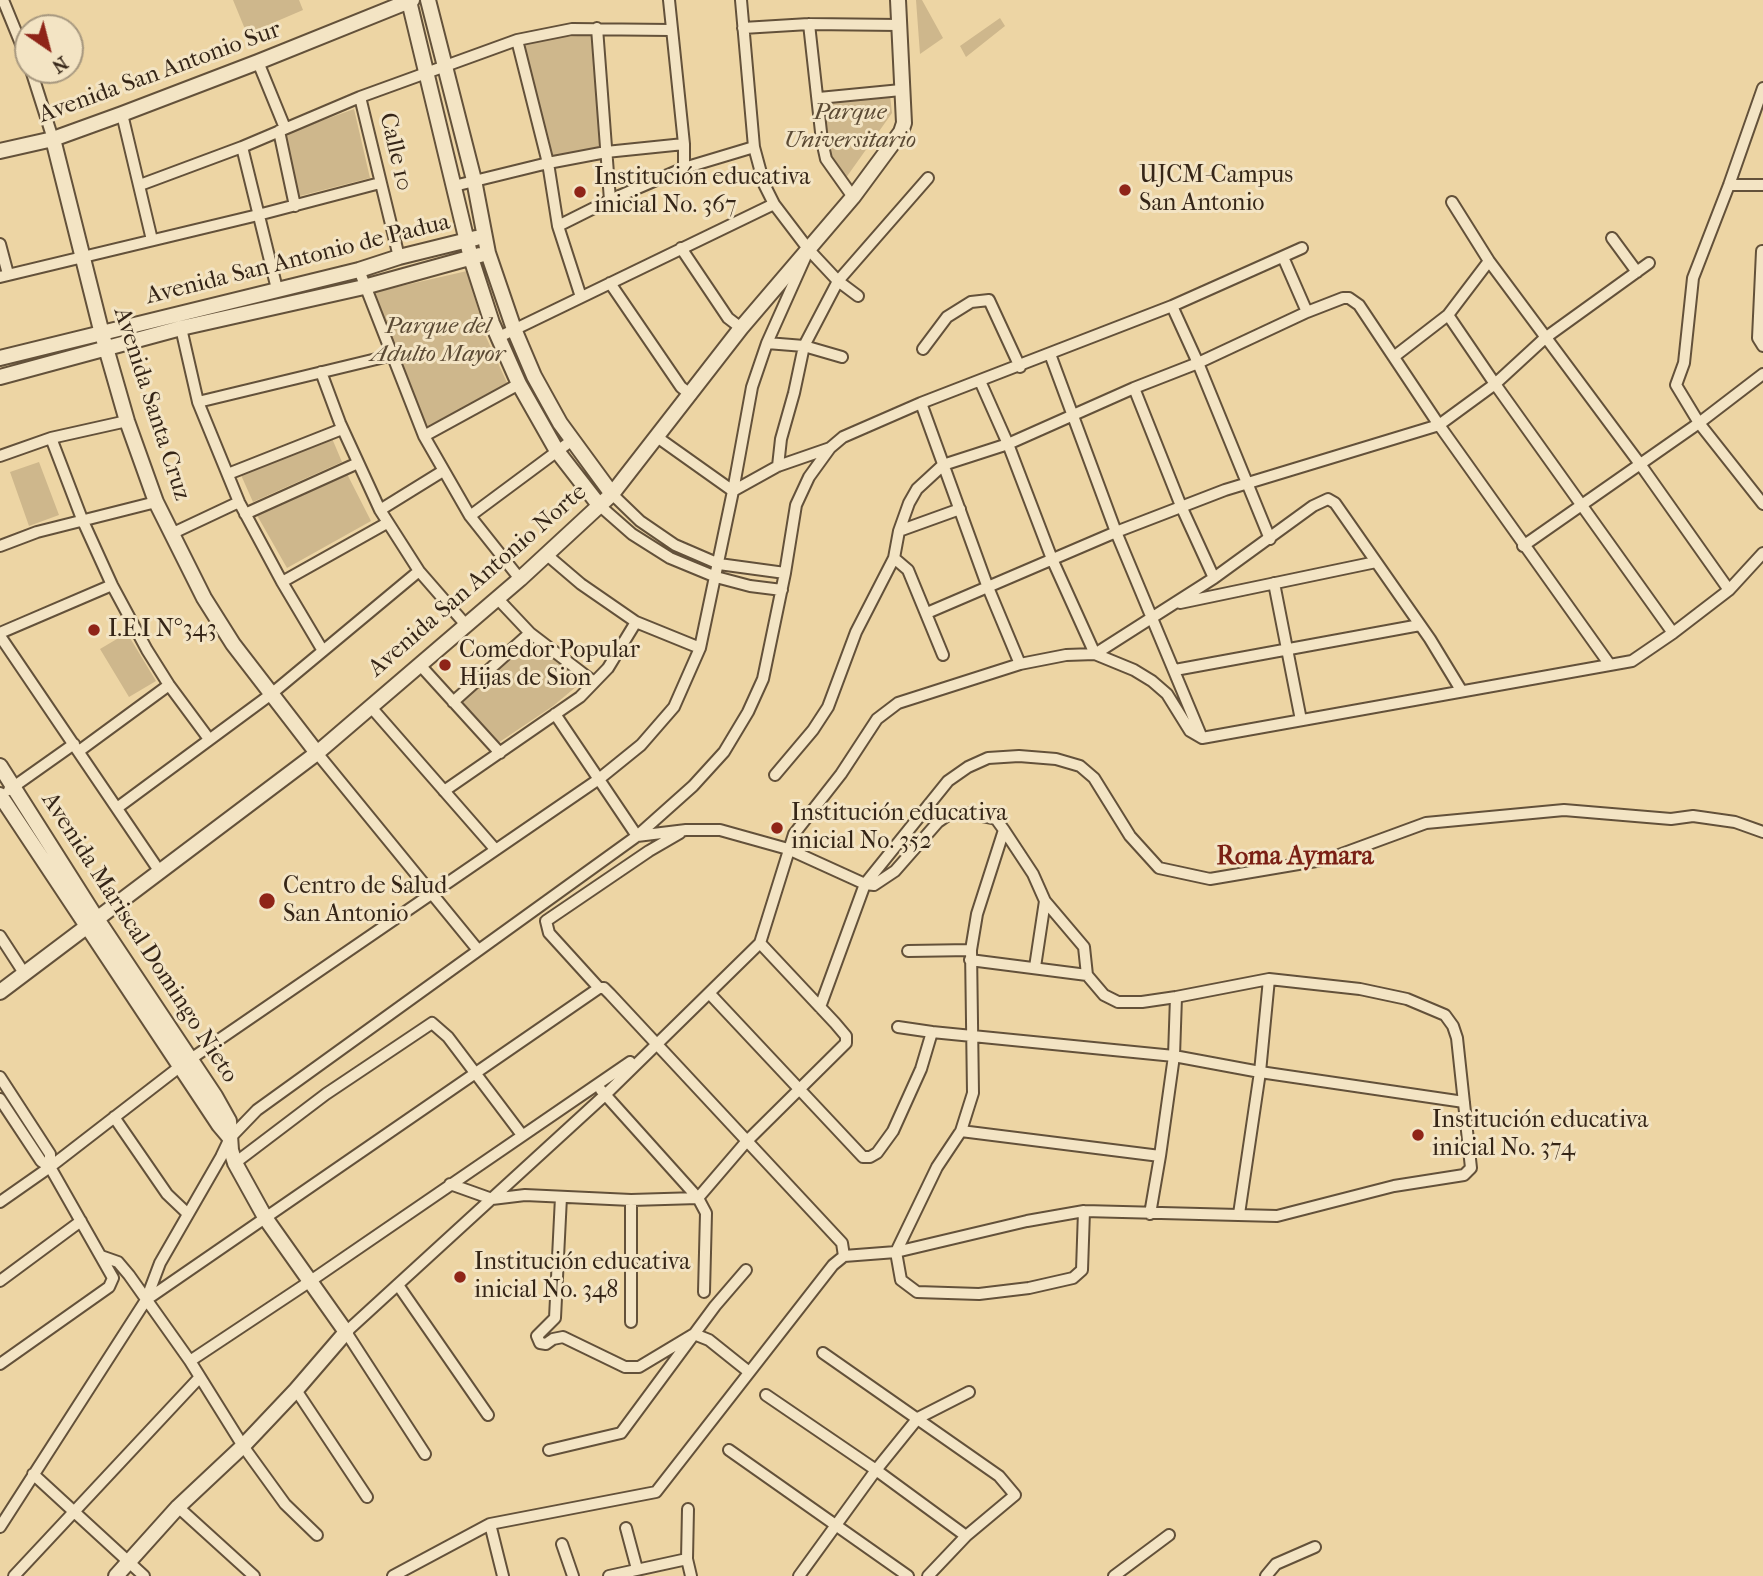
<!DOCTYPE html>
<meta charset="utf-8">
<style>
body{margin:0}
#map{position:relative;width:1763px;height:1576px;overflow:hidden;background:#edd5a4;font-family:"IM FELL French Canon",serif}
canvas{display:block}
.north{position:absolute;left:14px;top:14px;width:70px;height:70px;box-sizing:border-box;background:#f3e4c4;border:2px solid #a7987f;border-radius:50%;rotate:145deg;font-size:19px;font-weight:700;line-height:28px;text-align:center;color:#352517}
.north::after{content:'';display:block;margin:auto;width:24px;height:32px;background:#8f2418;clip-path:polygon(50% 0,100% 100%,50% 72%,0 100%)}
</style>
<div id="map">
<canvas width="1763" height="1576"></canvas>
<div class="north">N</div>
</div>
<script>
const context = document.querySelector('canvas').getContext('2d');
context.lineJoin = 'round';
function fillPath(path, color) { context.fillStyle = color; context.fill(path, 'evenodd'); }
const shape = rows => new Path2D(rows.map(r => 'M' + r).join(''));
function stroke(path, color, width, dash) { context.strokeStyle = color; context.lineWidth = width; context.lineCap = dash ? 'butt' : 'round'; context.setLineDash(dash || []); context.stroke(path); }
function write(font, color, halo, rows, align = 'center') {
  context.font = font + ' "IM FELL French Canon",serif'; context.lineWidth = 6; context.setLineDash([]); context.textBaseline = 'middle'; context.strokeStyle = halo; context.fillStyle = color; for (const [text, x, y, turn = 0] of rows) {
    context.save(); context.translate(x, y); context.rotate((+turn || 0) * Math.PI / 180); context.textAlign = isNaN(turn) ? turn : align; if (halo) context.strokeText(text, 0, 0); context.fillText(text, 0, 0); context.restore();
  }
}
fillPath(shape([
 [233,0,299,0,303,10,247,34],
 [916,0,922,0,943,38,920,54],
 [1000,18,1005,26,966,57,960,46],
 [595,35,602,146,548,157,518,44,561,37],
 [890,95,892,113,843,182,828,160,822,100],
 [354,109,370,178,296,197,282,135],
 [467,271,486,337,509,387,425,427,395,356,375,292],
 [331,436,342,462,253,502,241,475],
 [39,462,59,515,29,526,10,472],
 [345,470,371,521,287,568,254,510],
 [127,633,156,681,129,697,100,649],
 [531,640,583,681,553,706,498,743,461,701]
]), '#ceb78c');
const minor = shape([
 [3,0,28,61],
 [669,0,684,144,684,168],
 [741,0,754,147,764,184,774,204,809,250,838,281,858,296],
 [809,24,822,141,826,159,853,197],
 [597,28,610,200],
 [743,28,809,24,899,25],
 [517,40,548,163,558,226,581,297],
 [258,62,285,128],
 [31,70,53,139],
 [1763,88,1729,185,1693,278,1684,363,1676,385,1699,423,1763,504],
 [360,97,399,257],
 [819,98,901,90],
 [122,114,152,240],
 [279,131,295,206],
 [242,147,277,289],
 [140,185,242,147,360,97,517,40,572,29,671,30],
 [1729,185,1763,185],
 [454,186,548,163,606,152,684,144],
 [1452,202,1489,261,1640,464,1729,590],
 [558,226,610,200,684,168,754,147],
 [1612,238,1637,272],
 [0,244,8,274],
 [681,248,728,318,741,328],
 [1762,251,1758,338,1763,346],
 [805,258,767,343,752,387,733,491,778,466,830,448],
 [359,270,424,436,470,516,520,579],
 [0,277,258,215,380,183],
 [610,283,681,387,691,395],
 [1172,306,1198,363,1270,539],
 [1307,312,1343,298,1349,298,1359,305,1439,425,1610,665],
 [1448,315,1495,384,1673,633],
 [181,328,198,402,239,502,282,582,323,651],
 [499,337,774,204],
 [767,343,804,346,842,357],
 [923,349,947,317,971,302,989,300,1020,367],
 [1050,354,1116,532,1202,738],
 [1395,356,1448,315,1489,261],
 [321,372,340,423,380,510,419,571,466,625],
 [980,381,1008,444,1052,559,1095,654],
 [1134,388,1181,506,1214,578],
 [198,402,393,355],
 [921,403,987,585,1020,664],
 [424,436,519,384],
 [51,438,82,519,112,585,147,650,169,685,209,739],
 [0,456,51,438,127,421],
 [778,466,781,439,794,393,804,346,838,281,928,178],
 [228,474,342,429],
 [612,494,640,521,675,545,719,564,785,573],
 [599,505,632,534,670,558,716,577,750,586,782,590],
 [380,510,443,471],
 [245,514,358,463],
 [470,516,571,441],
 [899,531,960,509],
 [171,534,239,502],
 [0,546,37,532,156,502],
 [1523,546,1699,423,1763,374],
 [547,555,581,584,636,622,700,648],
 [282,582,387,523],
 [1274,583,1301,720],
 [497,598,530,633,594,682],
 [1180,603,1376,562],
 [927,613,1116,532,1225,490,1439,425,1495,384,1545,338,1649,263],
 [0,633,112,585],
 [0,636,160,872],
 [1095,654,1214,578,1313,506,1328,499,1335,503,1430,639,1461,690],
 [943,655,908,570,894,558,899,531,909,503,917,489,943,465,1008,444,1134,388,1198,363,1307,312,1283,257],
 [420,665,500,753],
 [1175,670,1420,625],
 [453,702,530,633],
 [370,706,495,849],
 [555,714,637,836,686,830,720,830,788,849,865,884,874,885,895,871,938,822,948,815,968,813,996,819,1004,830],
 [79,751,169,685],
 [317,753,478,950],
 [775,775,813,730,828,707,856,632,894,558],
 [9,790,74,744],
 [444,791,580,697,608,668,636,622],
 [117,808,270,695,419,571],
 [0,936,24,973],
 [908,951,971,950],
 [970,960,1087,975],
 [1035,967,1045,901],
 [599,988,549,933,546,921,649,851,680,833],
 [710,994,863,1157,870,1157,877,1153,893,1131,921,1069,932,1032,1174,1056,1176,997],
 [820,1007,865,884,948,781,968,767,988,758,1019,756,1056,759,1080,766,1094,778,1130,836,1159,868,1210,879,1328,859,1426,823,1564,810,1671,819,1693,816,1735,822,1763,832],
 [898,1027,932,1032],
 [0,1077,50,1154,50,1167],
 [601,1090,698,1198,706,1213,704,1292],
 [0,1099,41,1161,50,1167,113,1278,109,1287,0,1364],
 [114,1117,167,1194,188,1214],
 [961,1131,1160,1156,1174,1056,1260,1072,1464,1102],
 [235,1163,326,1094,432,1023,448,1037,522,1135],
 [450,1184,492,1199,525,1195,631,1200,698,1198,746,1142,846,1043,846,1036,835,1023,760,943],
 [561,1197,555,1318,537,1336,540,1343,546,1344,553,1339,563,1337,625,1367,639,1367,694,1334,709,1340,749,1372],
 [631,1200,631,1322],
 [0,1202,50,1167,182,1065,599,779,641,745,674,707,700,648,733,491,657,437],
 [1150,1214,1160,1156],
 [1239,1214,1260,1072,1269,979],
 [101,1256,118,1262,129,1275,190,1361,243,1446,285,1504,317,1535],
 [0,1281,81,1221],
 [398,1285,488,1415],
 [146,1300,599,988,604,988,610,994,842,1243,844,1256],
 [823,1353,999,1476,1015,1495,966,1536,928,1576],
 [190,1361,309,1282,630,1062],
 [296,1390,367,1497],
 [766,1395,876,1470,966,1536],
 [549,1450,621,1433,715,1306,746,1270],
 [729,1450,908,1576],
 [425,1454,346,1332,605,1095,760,943,794,834,841,774,877,719,898,703,1020,664,1066,655,1095,654,1134,670,1152,681,1167,694,1190,731,1202,738,1632,661,1673,633,1729,590,1763,553],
 [33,1474,144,1576],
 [178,1507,254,1576],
 [688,1509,687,1559,691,1576],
 [490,1524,503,1576],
 [0,1527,146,1300,160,1263,221,1157,230,1138,257,1110,637,836,693,786,724,752,748,712,763,679,785,573,796,505,809,477,830,448,843,437,921,403,1172,306,1302,248],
 [626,1528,637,1569],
 [562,1544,573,1576],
 [14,1576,200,1377],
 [393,1576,490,1524,656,1492,833,1265,844,1256,896,1252,1027,1221,1084,1211,1277,1216,1394,1186,1464,1175,1471,1168,1457,1038,1453,1026,1445,1015,1407,999,1360,989,1269,979,1176,997,1142,1002,1118,1002,1104,995,1087,975,1084,947,1045,901,1033,874,1004,830,977,914,971,950,973,1093,961,1131,937,1167,896,1252,901,1280,917,1292,979,1294,1029,1288,1073,1278,1082,1270,1084,1211],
 [609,1576,687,1559],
 [799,1576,876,1470,918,1418,969,1392],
 [1114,1576,1169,1535],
 [1266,1576,1276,1564,1315,1547]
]);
const tertiary = shape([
 [428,0,474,180,488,253,514,329,534,376,560,423,612,494],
 [409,1,471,258,492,323,519,384,557,451,599,505],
 [53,139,102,334,127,421,156,502,204,598,233,644,317,753],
 [0,151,53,139,122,114,258,62,412,0],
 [0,358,359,270,399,257,476,238],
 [0,377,181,328,364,287,480,255],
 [0,766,97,919,215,1096,229,1121,231,1150,235,1163,266,1219,346,1332,296,1390,243,1446,178,1507,116,1576],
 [0,795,219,1125,230,1138],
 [0,992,317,753,520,579,612,494,741,328,853,197,901,132,904,123,898,0]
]);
stroke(minor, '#63513a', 14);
stroke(tertiary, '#63513a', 18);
stroke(minor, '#f3e4c4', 10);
stroke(tertiary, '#f3e4c4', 14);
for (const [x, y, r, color] of [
 [1125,190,7,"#8f2418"],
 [580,192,7,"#8f2418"],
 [94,630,7,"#8f2418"],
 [445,665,7,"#8f2418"],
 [777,828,7,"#8f2418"],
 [267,901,9,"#8f2418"],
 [1418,1135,7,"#8f2418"],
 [460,1277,7,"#8f2418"]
]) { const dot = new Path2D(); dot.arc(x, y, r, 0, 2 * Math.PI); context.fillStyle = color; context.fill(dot); stroke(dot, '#f3e4c4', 2.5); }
write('24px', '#352517', '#f3e4c4', [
 ["Avenida San Antonio Sur",160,73,-20],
 ["Calle 10",395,152,77],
 ["Avenida San Antonio de Padua",298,260,-14],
 ["Avenida Santa Cruz",151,404,72],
 ["Avenida San Antonio Norte",478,581,-41],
 ["Avenida Mariscal Domingo Nieto",139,938,57]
]);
write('italic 24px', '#5b4a34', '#f3e4c4', [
 ["Parque",850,113],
 ["Universitario",850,141],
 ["Parque del",438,327],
 ["Adulto Mayor",438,355]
]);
write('24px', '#352517', '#f3e4c4', [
 ["UJCM-Campus",1139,176],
 ["San Antonio",1139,204],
 ["Institución educativa",594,178],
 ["inicial No. 367",594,206],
 ["I.E.I N°343",108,630],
 ["Comedor Popular",459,651],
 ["Hijas de Sion",459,679],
 ["Institución educativa",791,814],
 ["inicial No. 352",791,842],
 ["Centro de Salud",283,887],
 ["San Antonio",283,915],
 ["Institución educativa",1432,1121],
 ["inicial No. 374",1432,1149],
 ["Institución educativa",474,1263],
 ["inicial No. 348",474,1291]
], 'left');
write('bold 26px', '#7a1f14', '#f3e4c4', [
 ["Roma Aymara",1295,858]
]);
</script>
